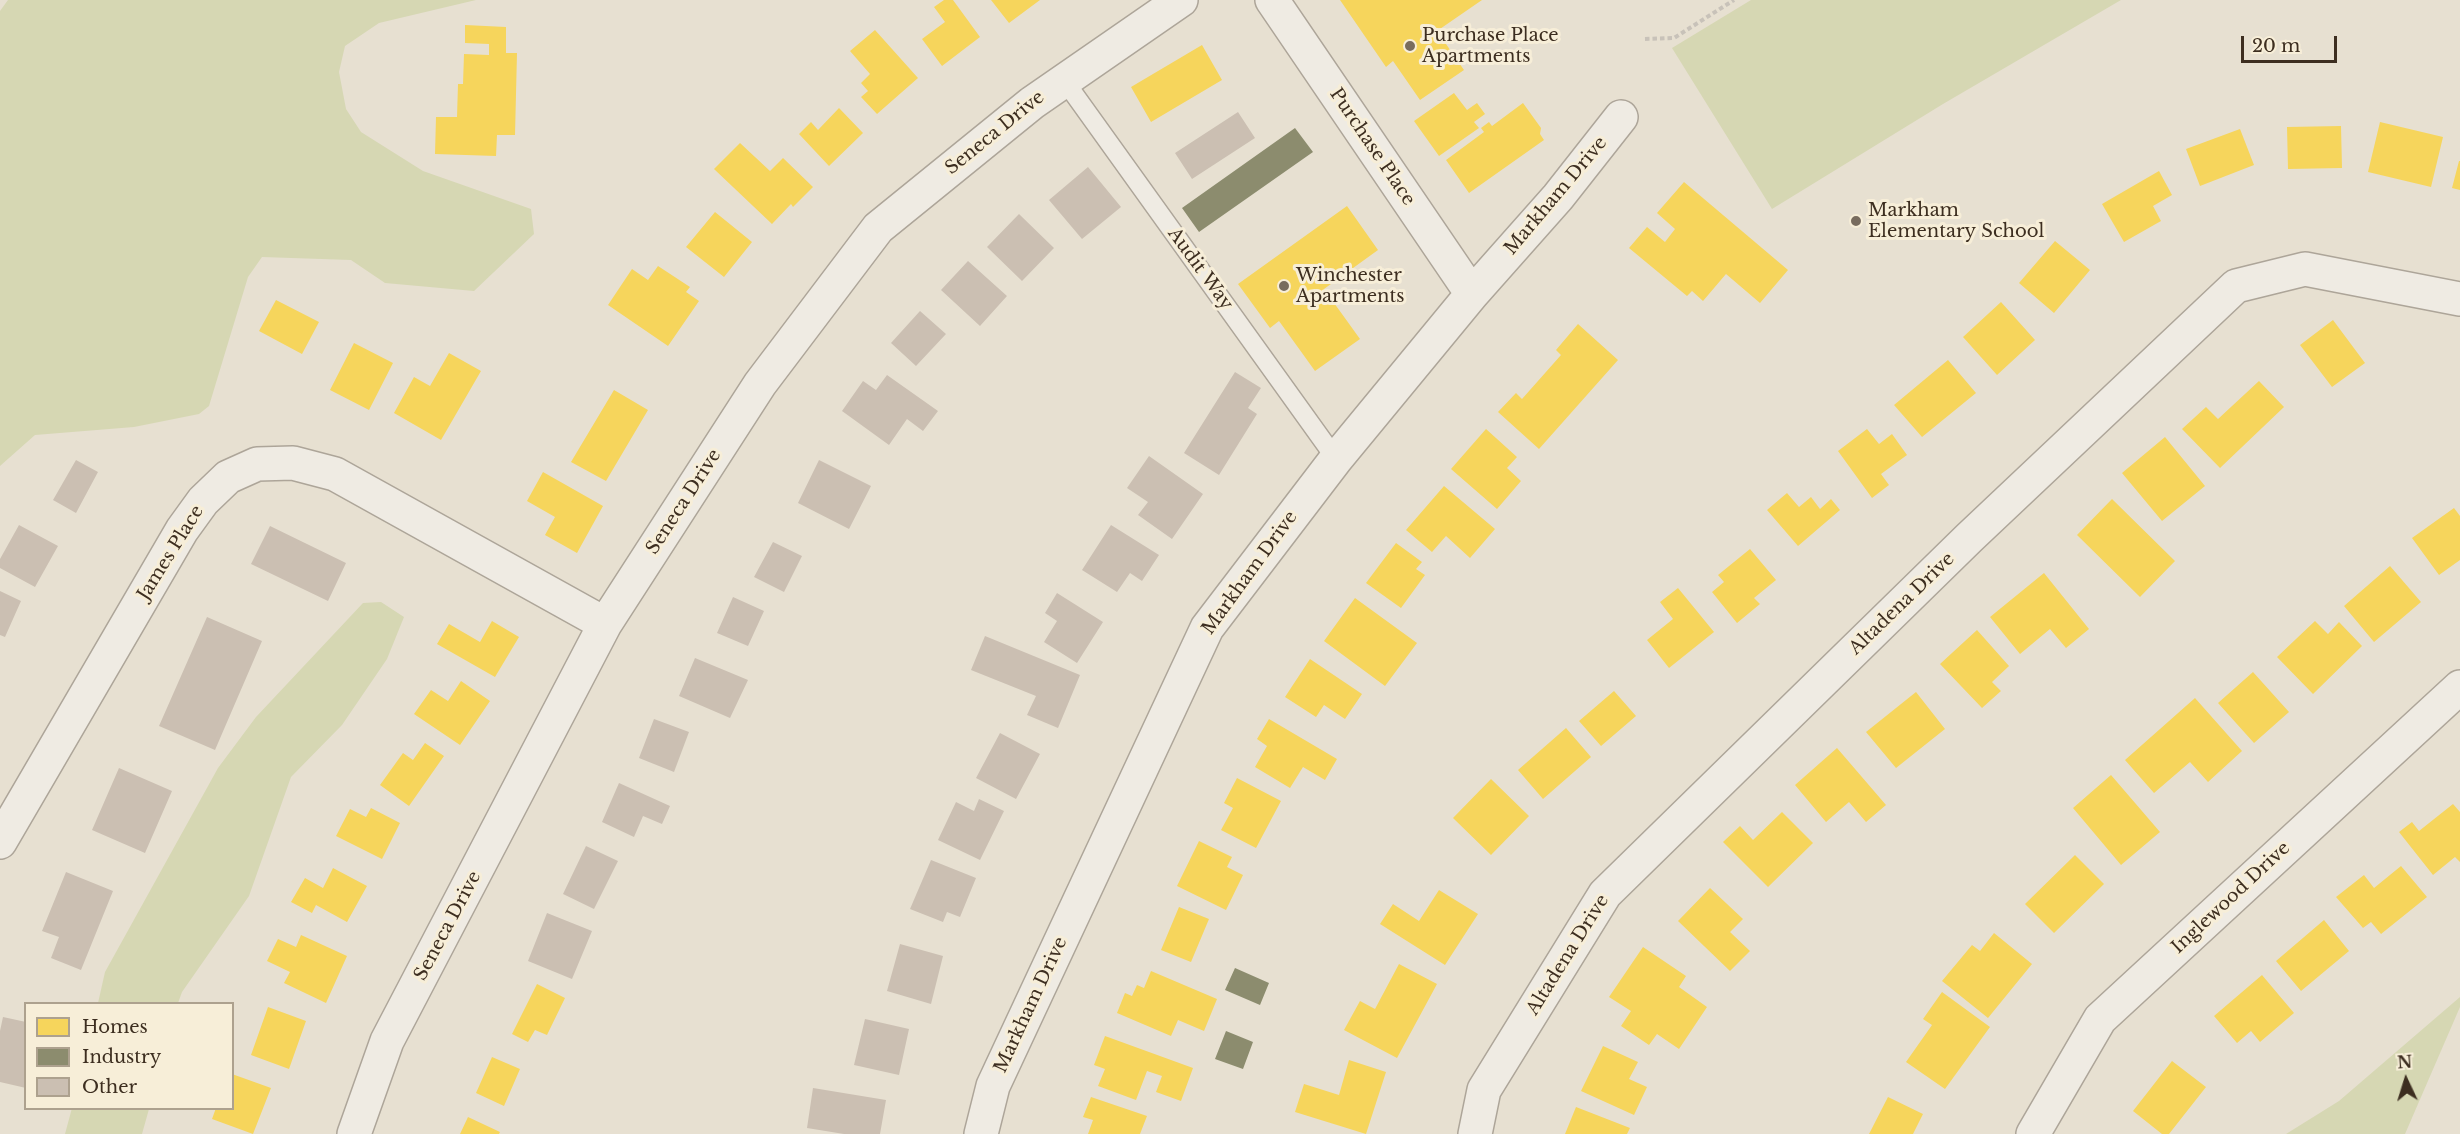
<!DOCTYPE html>
<style>
body{margin:0}
#map{position:relative;width:2460px;height:1134px;overflow:hidden;background:#e7e0d1;font-family:"Libre Baskerville",serif}
canvas{display:block}
.legend{position:absolute;left:24px;top:1002px;width:210px;height:108px;box-sizing:border-box;background:#f7eed8;border:2px solid #ada18e;margin:0;padding:8px 10px;list-style:none;font-size:18px;color:#3d2e20}
.legend li{display:flex;align-items:center;gap:12px;height:30px}
.legend b{width:30px;border:2px solid #ada18e}
.north{position:absolute;left:2376px;top:1050px;width:60px;height:60px;-webkit-text-stroke:4px #f7eed8;paint-order:stroke;rotate:356deg;font-size:16px;font-weight:700;line-height:24px;text-align:center;color:#3d2e20}
.north::after{content:'';display:block;margin:auto;width:21px;height:27px;background:#3d2e20;clip-path:polygon(50% 0,100% 100%,50% 72%,0 100%)}
.scale{position:absolute;left:2241px;top:36px;width:96px;height:27px;box-sizing:border-box;border:3px solid #3d2e20;border-top:0;padding-left:8px;font-size:18px;line-height:21px;white-space:nowrap;color:#3d2e20;-webkit-text-stroke:4px #f7eed8;paint-order:stroke}
</style>
<div id="map">
<canvas width="2460" height="1134"></canvas>
<ul class="legend">
<li><b style="height:16px;background:#f6d55c"></b>Homes</li>
<li><b style="height:16px;background:#8c8c6e"></b>Industry</li>
<li><b style="height:16px;background:#cbbfb2"></b>Other</li>
</ul>
<div class="north">N</div>
<div class="scale">20 m</div>
</div>
<script>
const context = document.querySelector('canvas').getContext('2d');
context.lineJoin = 'round';
function fillPath(path, color) { context.fillStyle = color; context.fill(path, 'evenodd'); }
const shape = rows => new Path2D(rows.map(r => 'M' + r).join(''));
function stroke(path, color, width, dash) { context.strokeStyle = color; context.lineWidth = width; context.lineCap = dash ? 'butt' : 'round'; context.setLineDash(dash || []); context.stroke(path); }
function write(font, color, halo, rows, align = 'center') {
  context.font = font + ' "Libre Baskerville",serif'; context.lineWidth = 6; context.setLineDash([]); context.textBaseline = 'middle'; context.strokeStyle = halo; context.fillStyle = color; for (const [text, x, y, turn = 0] of rows) {
    context.save(); context.translate(x, y); context.rotate((+turn || 0) * Math.PI / 180); context.textAlign = isNaN(turn) ? turn : align; if (halo) context.strokeText(text, 0, 0); context.fillText(text, 0, 0); context.restore();
  }
}
fillPath(shape([
 [8,0,476,0,379,23,345,46,339,72,346,109,361,132,423,171,531,209,534,234,474,291,385,283,351,260,262,257,248,277,209,406,199,414,134,427,35,435,0,466,0,11],
 [1751,0,2121,0,1943,104,1772,209,1672,48],
 [381,602,404,617,387,659,342,725,291,777,249,896,182,992,178,1003,98,1003,105,972,218,768,256,717,363,603],
 [2460,997,2460,1007,2405,1134,2286,1134,2339,1101],
 [72,1108,149,1108,149,1109,142,1134,65,1134]
]), '#d6d7b3');
fillPath(shape([
 [944,0,953,0,980,37,942,66,922,39,945,22,934,7],
 [991,0,1040,0,1009,23],
 [1340,0,1482,0,1437,31,1464,70,1420,100,1393,61,1386,67],
 [465,25,506,27,506,53,517,53,515,135,497,135,496,156,435,154,436,117,457,117,458,84,463,84,464,54,489,55,489,44,465,43],
 [875,30,918,78,877,114,861,97,868,91,861,83,870,74,850,51],
 [1202,45,1222,80,1151,122,1131,87],
 [1454,93,1467,110,1477,103,1485,114,1474,122,1479,128,1439,156,1414,121],
 [1523,103,1541,128,1540,134,1544,140,1469,193,1446,160,1484,132,1481,128,1489,122,1492,126],
 [839,108,863,133,829,166,799,134,811,122,818,130],
 [2380,122,2443,137,2431,187,2368,172],
 [2341,126,2342,168,2288,169,2287,127],
 [2240,129,2254,165,2200,186,2186,149],
 [740,143,770,171,783,158,813,187,793,207,791,204,772,224,714,169],
 [2459,161,2460,161,2460,190,2452,188],
 [2159,171,2172,195,2153,206,2161,221,2124,242,2102,204],
 [1684,182,1788,270,1760,303,1726,274,1703,301,1692,291,1687,296,1629,248,1647,227,1665,242,1675,229,1657,213],
 [1347,206,1378,250,1324,289,1360,339,1315,371,1279,321,1270,328,1238,284],
 [715,212,752,242,724,277,686,247],
 [2055,241,2090,270,2054,313,2019,283],
 [658,266,690,287,686,292,699,301,668,346,608,305,632,269,648,280],
 [276,300,319,322,302,354,259,331],
 [2001,302,2035,340,1997,375,1963,337],
 [2333,320,2365,363,2332,387,2300,345],
 [1578,324,1618,360,1539,449,1498,412,1516,393,1522,399,1561,355,1556,350],
 [354,343,393,363,369,410,330,390],
 [449,353,481,371,441,440,394,413,414,377,430,386],
 [1948,360,1976,393,1922,437,1894,405],
 [2259,381,2284,407,2220,468,2182,429,2206,407,2218,419],
 [614,390,648,410,606,481,571,462],
 [1486,429,1517,457,1507,468,1521,481,1497,509,1451,469],
 [1867,429,1879,444,1892,434,1907,455,1881,474,1889,485,1872,498,1838,451],
 [2165,437,2205,486,2162,521,2122,473],
 [543,472,603,506,577,553,545,535,555,517,527,501],
 [1444,486,1495,529,1470,558,1446,536,1432,552,1406,530],
 [1787,493,1799,507,1811,497,1820,509,1831,499,1840,510,1798,546,1767,510],
 [2112,499,2175,561,2140,597,2077,535],
 [2454,508,2460,516,2460,560,2439,575,2412,538],
 [1396,543,1422,562,1416,569,1425,575,1401,608,1366,583],
 [1750,549,1776,580,1754,598,1760,604,1737,623,1712,592,1724,582,1718,575],
 [2390,566,2421,602,2374,642,2344,606],
 [2044,573,2089,629,2066,648,2050,629,2020,654,1990,617],
 [1678,588,1714,632,1669,668,1647,640,1673,619,1660,602],
 [1355,598,1417,643,1385,686,1324,641],
 [492,621,519,637,495,677,437,644,449,624,480,642],
 [2315,621,2328,634,2339,622,2362,646,2313,694,2277,657],
 [1977,630,2009,666,1992,682,2001,691,1982,708,1940,664],
 [1310,659,1362,694,1345,719,1324,705,1316,717,1285,697],
 [2253,672,2289,712,2254,743,2218,703],
 [461,681,490,701,460,745,414,714,431,690,448,701],
 [1614,691,1636,716,1601,746,1579,721],
 [1916,692,1945,729,1896,768,1866,732],
 [2195,698,2242,751,2208,782,2190,762,2154,793,2125,760],
 [1269,719,1337,759,1325,780,1303,767,1290,788,1255,767,1267,746,1257,739],
 [1566,728,1591,757,1543,799,1518,770],
 [425,743,444,756,409,806,380,785,403,753,413,760],
 [1837,748,1886,805,1866,822,1849,802,1826,822,1795,785],
 [2111,775,2160,832,2121,865,2073,808],
 [1237,778,1281,801,1256,848,1221,830,1233,808,1224,803],
 [1491,779,1529,816,1491,855,1453,818],
 [2453,804,2460,812,2460,862,2455,857,2433,875,2399,832,2412,822,2419,831],
 [371,808,400,823,382,859,336,836,350,809,366,817],
 [1782,812,1813,843,1768,887,1723,842,1740,826,1753,840],
 [1199,841,1232,857,1227,867,1243,875,1226,910,1177,886],
 [2075,855,2104,884,2054,933,2025,904],
 [2401,866,2427,897,2381,934,2371,922,2363,928,2336,897,2364,875,2374,888],
 [333,868,367,886,347,922,316,905,312,913,291,902,305,878,323,888],
 [1710,888,1743,919,1730,932,1750,951,1730,971,1678,921],
 [1439,890,1478,914,1445,965,1380,924,1393,904,1419,921],
 [1179,907,1209,919,1191,962,1161,950],
 [2324,920,2349,951,2301,991,2276,961],
 [1994,933,2032,964,1988,1018,1942,981,1972,945,1980,951],
 [301,935,347,956,326,1003,284,983,290,972,267,961,278,939,296,947],
 [1643,947,1686,976,1679,987,1707,1007,1679,1049,1657,1034,1649,1045,1621,1026,1631,1011,1609,997],
 [1399,964,1437,984,1397,1058,1344,1030,1360,1001,1375,1009],
 [1151,971,1217,999,1204,1031,1178,1020,1171,1036,1117,1013,1125,993,1132,996,1137,985,1144,988],
 [2262,975,2294,1013,2260,1042,2251,1031,2237,1043,2214,1016],
 [537,984,565,998,547,1035,535,1030,528,1042,512,1034],
 [1942,992,1990,1027,1945,1089,1906,1062,1932,1025,1923,1019],
 [268,1007,306,1021,289,1069,251,1055],
 [1105,1036,1193,1068,1181,1101,1156,1092,1162,1076,1147,1071,1136,1100,1098,1086,1105,1069,1094,1065],
 [1603,1046,1638,1062,1629,1079,1647,1087,1634,1115,1581,1091],
 [492,1057,520,1069,504,1106,476,1093],
 [1349,1060,1386,1072,1366,1134,1295,1112,1304,1084,1339,1095],
 [2172,1061,2206,1087,2169,1134,2162,1134,2133,1111],
 [232,1074,271,1088,253,1134,212,1119,216,1108,232,1108],
 [1091,1097,1147,1116,1140,1134,1088,1134,1093,1120,1083,1117],
 [1888,1097,1923,1114,1913,1134,1869,1134],
 [1576,1107,1630,1128,1627,1134,1565,1134],
 [468,1117,500,1132,499,1134,460,1134]
]), '#f6d55c');
fillPath(shape([
 [1295,128,1313,152,1199,232,1182,208],
 [1235,968,1269,983,1260,1005,1225,990],
 [1226,1031,1253,1042,1243,1069,1215,1059]
]), '#8c8c6e');
fillPath(shape([
 [1238,112,1255,138,1192,179,1175,153],
 [1088,167,1121,207,1082,239,1049,200],
 [1019,214,1054,248,1022,281,987,247],
 [968,261,1007,296,980,326,941,290],
 [920,311,946,334,916,366,891,343],
 [1235,372,1261,388,1248,408,1257,414,1219,475,1184,453],
 [887,375,938,411,923,431,907,419,889,445,842,411,863,381,876,390],
 [1149,456,1203,494,1172,539,1138,515,1148,502,1127,488],
 [76,460,98,472,76,513,53,500],
 [819,460,871,486,849,529,798,503],
 [19,525,58,546,35,587,0,568,0,559],
 [1111,525,1159,555,1142,581,1130,573,1117,592,1082,570],
 [270,526,346,563,328,601,251,564],
 [773,542,802,556,784,592,754,577],
 [0,591,21,601,5,637,0,635],
 [1057,593,1103,622,1077,663,1044,642,1057,621,1045,613],
 [733,597,764,611,748,646,717,633],
 [207,617,262,641,215,750,159,726],
 [985,636,1080,675,1058,728,1027,715,1036,696,971,670],
 [695,658,748,680,730,718,679,696],
 [654,719,689,732,674,772,639,758],
 [1000,733,1040,754,1016,799,976,778],
 [119,768,172,791,145,853,92,830],
 [619,783,670,806,662,824,643,816,634,837,602,822],
 [979,799,1004,811,980,860,938,840,956,802,974,811],
 [586,846,618,861,594,909,563,894],
 [931,860,976,878,960,917,947,912,943,922,910,909],
 [66,872,113,891,81,970,51,958,59,937,42,931],
 [547,913,592,931,572,979,528,961],
 [900,944,943,956,931,1004,887,991],
 [3,1017,26,1022,26,1088,0,1082,0,1031],
 [865,1019,909,1029,899,1075,854,1065],
 [813,1088,886,1100,880,1134,844,1134,807,1128]
]), '#cbbfb2');
const lane = shape([
 [1064,80,1336,459]
]);
const street = shape([
 [1272,0,1472,294],
 [0,842,182,530,203,501,228,477,257,464,293,463,335,474,605,624],
 [354,1134,387,1041,605,624,760,384,878,228,1032,103,1181,0],
 [981,1134,993,1086,1207,628,1336,459,1472,294,1558,197,1621,117],
 [1475,1134,1484,1090,1605,894,1969,538,2236,286,2305,269,2460,299],
 [2033,1134,2100,1019,2460,687]
]);
stroke(lane, '#ada599', 21);
stroke(street, '#ada599', 36);
stroke(shape([
 [1645,39,1674,38,1734,0]
]), '#c8c2b9', 4, [4.5, 3]);
stroke(lane, '#efebe3', 18);
stroke(street, '#efebe3', 33);
for (const [x, y, r, color] of [
 [1410,46,6,"#786c5e"],
 [1856,221,6,"#786c5e"],
 [1284,286,6,"#786c5e"]
]) { const dot = new Path2D(); dot.arc(x, y, r, 0, 2 * Math.PI); context.fillStyle = color; context.fill(dot); stroke(dot, '#f7eed8', 2); }
write('18px', '#3d2e20', '#f7eed8', [
 ["Purchase Place",1422,36],
 ["Apartments",1422,57],
 ["Markham",1868,211],
 ["Elementary School",1868,232],
 ["Winchester",1296,276],
 ["Apartments",1296,297]
], 'left');
write('18px', '#3d2e20', '#f7eed8', [
 ["Seneca Drive",995,133,-39],
 ["Purchase Place",1372,147,56],
 ["Markham Drive",1556,196,-50],
 ["Audit Way",1200,269,54],
 ["Seneca Drive",684,502,-57],
 ["James Place",171,553,-58],
 ["Markham Drive",1250,573,-54],
 ["Altadena Drive",1902,604,-44],
 ["Inglewood Drive",2231,898,-43],
 ["Seneca Drive",448,926,-62],
 ["Altadena Drive",1568,955,-58],
 ["Markham Drive",1031,1005,-65]
]);
</script>
